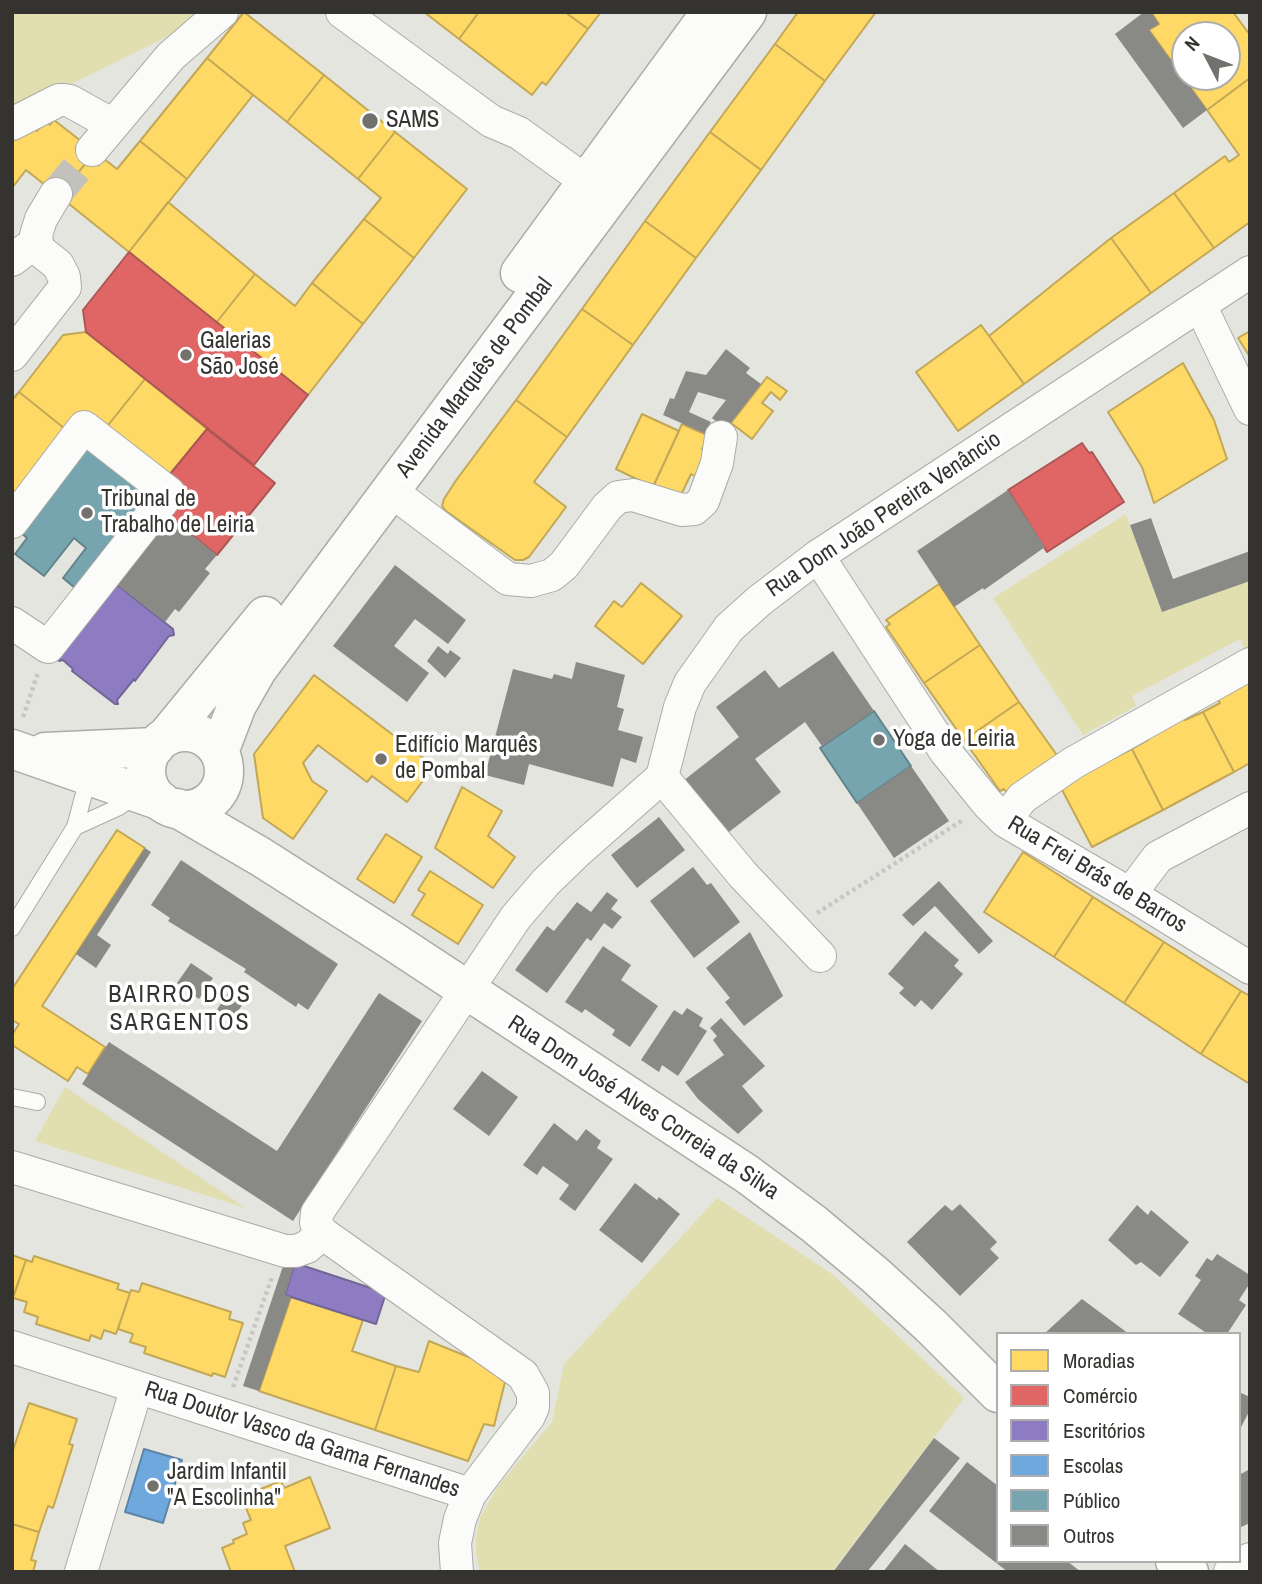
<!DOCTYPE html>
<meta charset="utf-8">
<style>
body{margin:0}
#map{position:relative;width:1262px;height:1584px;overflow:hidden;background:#e5e5df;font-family:"Archivo Narrow",sans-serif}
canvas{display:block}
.frame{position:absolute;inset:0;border:14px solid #34332f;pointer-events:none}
.legend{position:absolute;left:996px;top:1332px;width:245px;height:231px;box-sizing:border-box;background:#fff;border:2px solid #aeadac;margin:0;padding:9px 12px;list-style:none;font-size:21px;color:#34332f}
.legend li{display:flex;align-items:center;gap:14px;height:35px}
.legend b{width:35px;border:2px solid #aeadac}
.north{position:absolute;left:1171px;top:21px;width:70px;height:70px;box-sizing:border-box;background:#fff;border:2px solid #aeadac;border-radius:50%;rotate:312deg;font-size:19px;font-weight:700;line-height:28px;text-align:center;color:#34332f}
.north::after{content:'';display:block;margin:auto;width:24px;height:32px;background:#72716d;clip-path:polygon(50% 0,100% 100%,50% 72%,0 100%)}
</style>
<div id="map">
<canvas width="1262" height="1584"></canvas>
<div class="frame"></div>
<ul class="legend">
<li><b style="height:19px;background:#ffd966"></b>Moradias</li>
<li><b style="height:19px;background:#e06666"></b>Comércio</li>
<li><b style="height:19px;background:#8e7cc3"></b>Escritórios</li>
<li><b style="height:19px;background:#6fa8dc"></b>Escolas</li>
<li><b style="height:19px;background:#76a5af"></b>Público</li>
<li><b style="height:19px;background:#898985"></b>Outros</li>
</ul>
<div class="north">N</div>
</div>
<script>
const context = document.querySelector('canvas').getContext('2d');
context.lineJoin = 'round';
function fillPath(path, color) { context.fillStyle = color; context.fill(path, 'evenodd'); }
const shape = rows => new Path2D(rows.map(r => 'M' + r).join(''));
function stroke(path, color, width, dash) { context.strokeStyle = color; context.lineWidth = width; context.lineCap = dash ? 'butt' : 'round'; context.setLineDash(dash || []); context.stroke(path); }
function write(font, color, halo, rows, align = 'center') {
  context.font = font + ' "Archivo Narrow",sans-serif'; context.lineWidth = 7; context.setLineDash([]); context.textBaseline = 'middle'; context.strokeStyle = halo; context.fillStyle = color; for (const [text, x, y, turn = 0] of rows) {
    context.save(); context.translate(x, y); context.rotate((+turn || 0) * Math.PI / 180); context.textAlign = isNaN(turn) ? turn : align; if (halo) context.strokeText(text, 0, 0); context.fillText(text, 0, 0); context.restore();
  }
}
fillPath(shape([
 [12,12,206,12,179,31,12,113],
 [1126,514,1162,612,1250,581,1250,647,1245,649,1240,639,1132,696,1136,706,1083,735,993,598],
 [65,1087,246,1208,35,1141],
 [717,1198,832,1274,964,1398,832,1572,480,1572,476,1554,476,1538,480,1517,499,1485,552,1422,564,1364]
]), '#e1deaf');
const homes = shape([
 [244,12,324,75,287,122,207,58,244,12],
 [424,12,479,12,459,39,424,12],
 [479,12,565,12,588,29,546,85,542,82,532,95,459,39,479,12],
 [565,12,601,12,588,29,565,12],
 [798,12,876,12,825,81,775,44,798,12],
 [1151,12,1233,12,1250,35,1250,78,1207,110,1149,30,1159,24,1151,12],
 [1185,35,1227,35,1227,77,1185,77,1185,35],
 [775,44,825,81,761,170,710,132,775,44],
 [207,58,253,95,187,179,140,141,207,58],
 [324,75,395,132,358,179,287,122,324,75],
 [1250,78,1250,222,1214,248,1174,193,1225,156,1229,162,1239,155,1207,110,1250,78],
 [54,120,95,152,59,196,26,170,12,188,12,137,32,127,37,131,45,121,50,125,54,120],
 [395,132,467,189,414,258,364,219,381,198,358,179,395,132],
 [710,132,761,170,696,258,645,221,710,132],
 [140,141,187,179,129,252,59,196,95,152,117,169,140,141],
 [1174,193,1214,248,1151,293,1111,238,1174,193],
 [168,202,255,274,216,323,129,252,168,202],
 [364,219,414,258,363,324,312,283,364,219],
 [645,221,696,258,633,345,582,309,645,221],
 [1111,238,1151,293,1024,384,989,336,1111,238],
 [255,274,295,306,312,283,363,324,308,395,216,323,255,274],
 [582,309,633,345,567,437,516,400,582,309],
 [981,325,1024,384,958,431,916,372,981,325],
 [1250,331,1250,357,1238,338,1250,331],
 [86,332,145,379,105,429,69,432,19,392,63,335,86,332],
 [1183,363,1214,420,1227,459,1154,503,1142,467,1108,412,1183,363],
 [767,377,787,391,780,400,771,392,762,403,773,411,752,439,731,423,767,377],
 [145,379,207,429,166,479,105,429,145,379],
 [19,392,69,432,12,509,12,400,19,392],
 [516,400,567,437,534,482,566,507,529,557,523,560,515,560,446,511,442,506,444,499,457,479,516,400],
 [642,414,679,431,653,487,616,469,642,414],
 [682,424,709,436,702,449,708,452,696,477,691,474,679,499,653,487,682,424],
 [641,583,682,616,643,664,595,626,614,601,622,607,641,583],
 [939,584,980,645,924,683,886,627,890,624,886,620,939,584],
 [980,645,1019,702,964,740,924,683,980,645],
 [314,675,434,766,407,802,372,776,367,782,318,745,303,763,312,781,327,791,293,839,263,818,254,754,314,675],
 [1250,681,1250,763,1234,772,1203,712,1220,703,1217,698,1250,681],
 [1019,702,1059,758,1007,793,1004,789,1000,791,964,740,1019,702],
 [1203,712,1234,772,1163,810,1132,749,1148,740,1145,735,1183,716,1185,720,1203,712],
 [1132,749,1163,810,1092,847,1060,786,1112,754,1114,758,1132,749],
 [462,787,502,811,488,836,515,857,493,888,435,848,462,787],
 [117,830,145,848,42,1006,105,1047,88,1074,77,1067,68,1081,12,1045,12,1035,19,1024,12,1020,12,989,117,830],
 [386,834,422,857,394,903,357,879,386,834],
 [1023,852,1093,897,1054,957,984,912,1023,852],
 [430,871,483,905,458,944,412,915,425,894,418,890,430,871],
 [1093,897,1164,942,1124,1003,1054,957,1093,897],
 [1164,942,1241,991,1201,1054,1124,1003,1164,942],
 [1241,991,1250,996,1250,1084,1201,1054,1241,991],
 [12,1255,26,1260,12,1300,12,1255],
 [34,1256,119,1284,117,1289,130,1293,116,1334,104,1330,101,1339,91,1335,89,1341,36,1324,38,1317,24,1312,27,1302,13,1298,26,1260,32,1262,34,1256],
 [142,1283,231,1312,229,1319,243,1323,225,1377,213,1373,212,1376,144,1353,146,1347,130,1342,133,1334,118,1329,131,1290,139,1292,142,1283],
 [291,1297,363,1320,352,1351,396,1366,375,1430,259,1391,291,1297],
 [429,1341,481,1362,505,1382,494,1426,484,1424,468,1461,375,1430,396,1366,419,1372,429,1341],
 [29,1403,77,1419,69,1444,73,1445,53,1508,48,1506,39,1532,12,1524,12,1453,29,1403],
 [310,1477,330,1528,285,1546,295,1572,231,1572,222,1548,234,1543,233,1540,247,1534,243,1523,251,1520,246,1508,252,1506,248,1494,281,1481,284,1488,310,1477],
 [12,1524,39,1532,31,1560,36,1561,33,1572,12,1572,12,1524]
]);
fillPath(homes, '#ffd966');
stroke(homes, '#c2a756', 2);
const shops = shape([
 [129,252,308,395,254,465,86,332,83,310,129,252],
 [207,429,275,483,217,555,165,513,166,479,207,429],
 [1082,443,1089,453,1092,452,1124,502,1047,552,1008,490,1082,443]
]);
fillPath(shops, '#e06666');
stroke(shops, '#ac5756', 2);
const offices = shape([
 [111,580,173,629,174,635,169,636,135,681,134,679,117,700,118,704,115,704,72,671,73,669,63,660,59,661,55,651,111,580],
 [295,1263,386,1293,376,1324,285,1295,295,1263]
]);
fillPath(offices, '#8e7cc3');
stroke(offices, '#736697', 2);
const schools = shape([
 [144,1449,182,1460,163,1523,125,1512,144,1449]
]);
fillPath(schools, '#6fa8dc');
stroke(schools, '#5d85a8', 2);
const public = shape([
 [85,442,155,496,81,593,63,578,86,548,74,538,44,576,15,554,27,538,18,530,85,442],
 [874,711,911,766,857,803,820,748,874,711]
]);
fillPath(public, '#76a5af');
stroke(public, '#628389', 2);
fillPath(shape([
 [1144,12,1151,12,1159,24,1149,30,1207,110,1183,128,1115,34],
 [726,349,750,368,746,373,761,384,726,429,712,418,726,400,698,392,689,412,711,422,706,434,663,415,670,398,674,399,686,371,706,375],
 [1008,490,1045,547,984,590,983,588,954,607,917,551],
 [165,513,217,555,205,569,210,573,179,612,175,609,165,622,111,580],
 [1151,518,1173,579,1250,551,1250,581,1162,612,1130,525],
 [395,565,466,620,448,644,415,619,394,646,429,673,407,702,333,646],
 [438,646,448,654,450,650,461,658,445,678,427,661],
 [833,651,874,711,822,746,805,722,755,759,781,792,725,835,683,781,739,737,716,707,765,670,779,688],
 [576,662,625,675,617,707,624,709,618,730,643,737,636,763,621,758,613,787,529,764,524,785,485,775,513,669,552,679,554,674,572,679],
 [911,766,949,821,894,858,857,803],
 [659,817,685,850,637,888,611,855],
 [145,848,151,852,97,935,111,945,96,968,76,954],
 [181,860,338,964,308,1010,298,1003,296,1007,244,972,246,969,168,921,170,918,151,905],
 [693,867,707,885,711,883,740,922,694,958,650,901],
 [939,881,993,941,979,954,935,906,913,926,902,915],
 [607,892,618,900,611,909,622,917,612,929,604,923,591,941,587,938,547,993,515,970,547,926,554,931,577,902,591,912],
 [925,931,959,960,954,966,963,974,932,1010,921,1000,915,1007,899,993,904,988,888,974],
 [750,932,783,996,744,1026,725,1002,730,998,706,968],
 [603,946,631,965,621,980,658,1006,630,1047,612,1035,615,1030,585,1009,582,1013,565,1002],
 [191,963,213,978,199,999,177,983],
 [230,990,245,1001,231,1021,216,1011],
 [379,993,422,1021,293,1221,82,1084,109,1042,277,1151],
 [687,1008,703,1018,699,1026,707,1031,678,1076,662,1065,659,1072,641,1060,674,1010,682,1015],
 [721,1018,765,1066,742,1086,763,1111,738,1134,698,1099,685,1082,724,1055,713,1040,717,1036,710,1028],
 [482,1071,518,1097,489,1136,453,1109],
 [554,1123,577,1141,586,1129,601,1141,597,1148,613,1159,575,1211,559,1199,569,1185,543,1166,537,1175,523,1165],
 [635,1183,657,1200,659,1197,680,1214,642,1263,599,1230],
 [960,1204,997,1242,990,1249,999,1258,960,1296,907,1242,945,1205,952,1211],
 [1137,1205,1148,1215,1151,1210,1189,1242,1160,1277,1141,1262,1136,1265,1108,1240],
 [1217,1254,1250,1275,1250,1283,1239,1300,1246,1305,1227,1334,1208,1334,1178,1314,1201,1280,1195,1276,1207,1258,1212,1261],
 [285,1260,295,1263,285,1295,291,1297,259,1391,243,1386],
 [1082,1299,1129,1334,1044,1334],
 [1239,1392,1250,1397,1250,1410,1239,1431],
 [934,1438,960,1458,867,1572,833,1572],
 [967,1462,998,1486,998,1561,1067,1561,1081,1572,1008,1572,929,1511],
 [1250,1469,1250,1523,1239,1528,1239,1475],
 [905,1544,940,1572,883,1572]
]), '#898985');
stroke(shape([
 [56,194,92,150]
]), '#c2c1bc', 32, [32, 16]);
const lane = shape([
 [75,827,119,807,134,795],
 [12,928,75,827,89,775],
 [12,1097,37,1102]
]);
const street = shape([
 [342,12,491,121,519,133,587,182],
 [12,124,59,100,64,100,70,101,113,125],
 [92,150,171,56,222,12],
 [38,249,36,235,41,219,56,194],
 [12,260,28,248,38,249,58,265,64,277,65,287,12,355],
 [1200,305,1250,409],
 [391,491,508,579,531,581,552,575,564,565,607,507,618,497,633,495,682,510,694,509,703,501,717,463,721,437],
 [12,522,84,427,169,493,48,647,12,623],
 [818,556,945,751,988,804,1005,821,1130,894,1250,968],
 [662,777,743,875,820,956],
 [1005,821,1022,798,1073,763,1250,664],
 [1130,894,1158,857,1250,808],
 [12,1167,285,1251,296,1251,307,1247,322,1233],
 [12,1347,470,1494],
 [81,1572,137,1387],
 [457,1572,455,1543,460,1519,470,1494,529,1416,533,1407,533,1393,523,1375,322,1233,316,1223,317,1213,516,917,546,882,577,852,662,777,680,707,690,683,729,628,759,601,818,556,1250,272],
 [1230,1572,1250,1559]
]);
const secondary = shape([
 [520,273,711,12],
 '146 771a39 39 0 1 1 78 0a39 39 0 1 1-78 0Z',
 [166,737,265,616],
 [12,749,161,801],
 [45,752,155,747],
 [219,752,237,705,257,670,747,12],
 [177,808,261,857,388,938,747,1174,814,1224,875,1275,931,1326,998,1393],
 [1175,1561,1189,1572]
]);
stroke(lane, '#ababa6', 18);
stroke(street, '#ababa6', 34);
stroke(secondary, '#ababa6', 41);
stroke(shape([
 [23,717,38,673],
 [817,913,963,820],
 [233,1387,272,1277]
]), '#c7c6c4', 4.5, [3.5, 3.5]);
stroke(lane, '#fbfbfa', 16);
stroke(street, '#fbfbfa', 32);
stroke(secondary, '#fbfbfa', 38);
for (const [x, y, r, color] of [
 [370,121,9,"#72716d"],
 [186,355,7,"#72716d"],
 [87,513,7,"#72716d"],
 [879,740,7,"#72716d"],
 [381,759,7,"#72716d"],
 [153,1486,7,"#72716d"]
]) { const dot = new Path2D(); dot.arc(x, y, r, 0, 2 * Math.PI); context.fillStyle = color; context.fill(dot); stroke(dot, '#fff', 2.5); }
write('23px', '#34332f', '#fff', [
 ["SAMS",386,121],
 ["Galerias",200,342],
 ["São José",200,368],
 ["Tribunal de",101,500],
 ["Trabalho de Leiria",101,526],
 ["Yoga de Leiria",893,740],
 ["Edifício Marquês",395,746],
 ["de Pombal",395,772],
 ["Jardim Infantil",167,1473],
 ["\"A Escolinha\"",167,1499]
], 'left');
write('23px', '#34332f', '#fff', [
 ["Avenida Marquês de Pombal",475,378,-53],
 ["Rua Dom João Pereira Venâncio",884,515,-34],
 ["Rua Frei Brás de Barros",1097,875,31],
 ["Rua Dom José Alves Correia da Silva",643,1108,33],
 ["Rua Doutor Vasco da Gama Fernandes",302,1440,18]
]);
context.letterSpacing = '2px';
write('24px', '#34332f', '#fff', [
 ["BAIRRO DOS",180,996],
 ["SARGENTOS",180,1024]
]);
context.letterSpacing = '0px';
</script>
